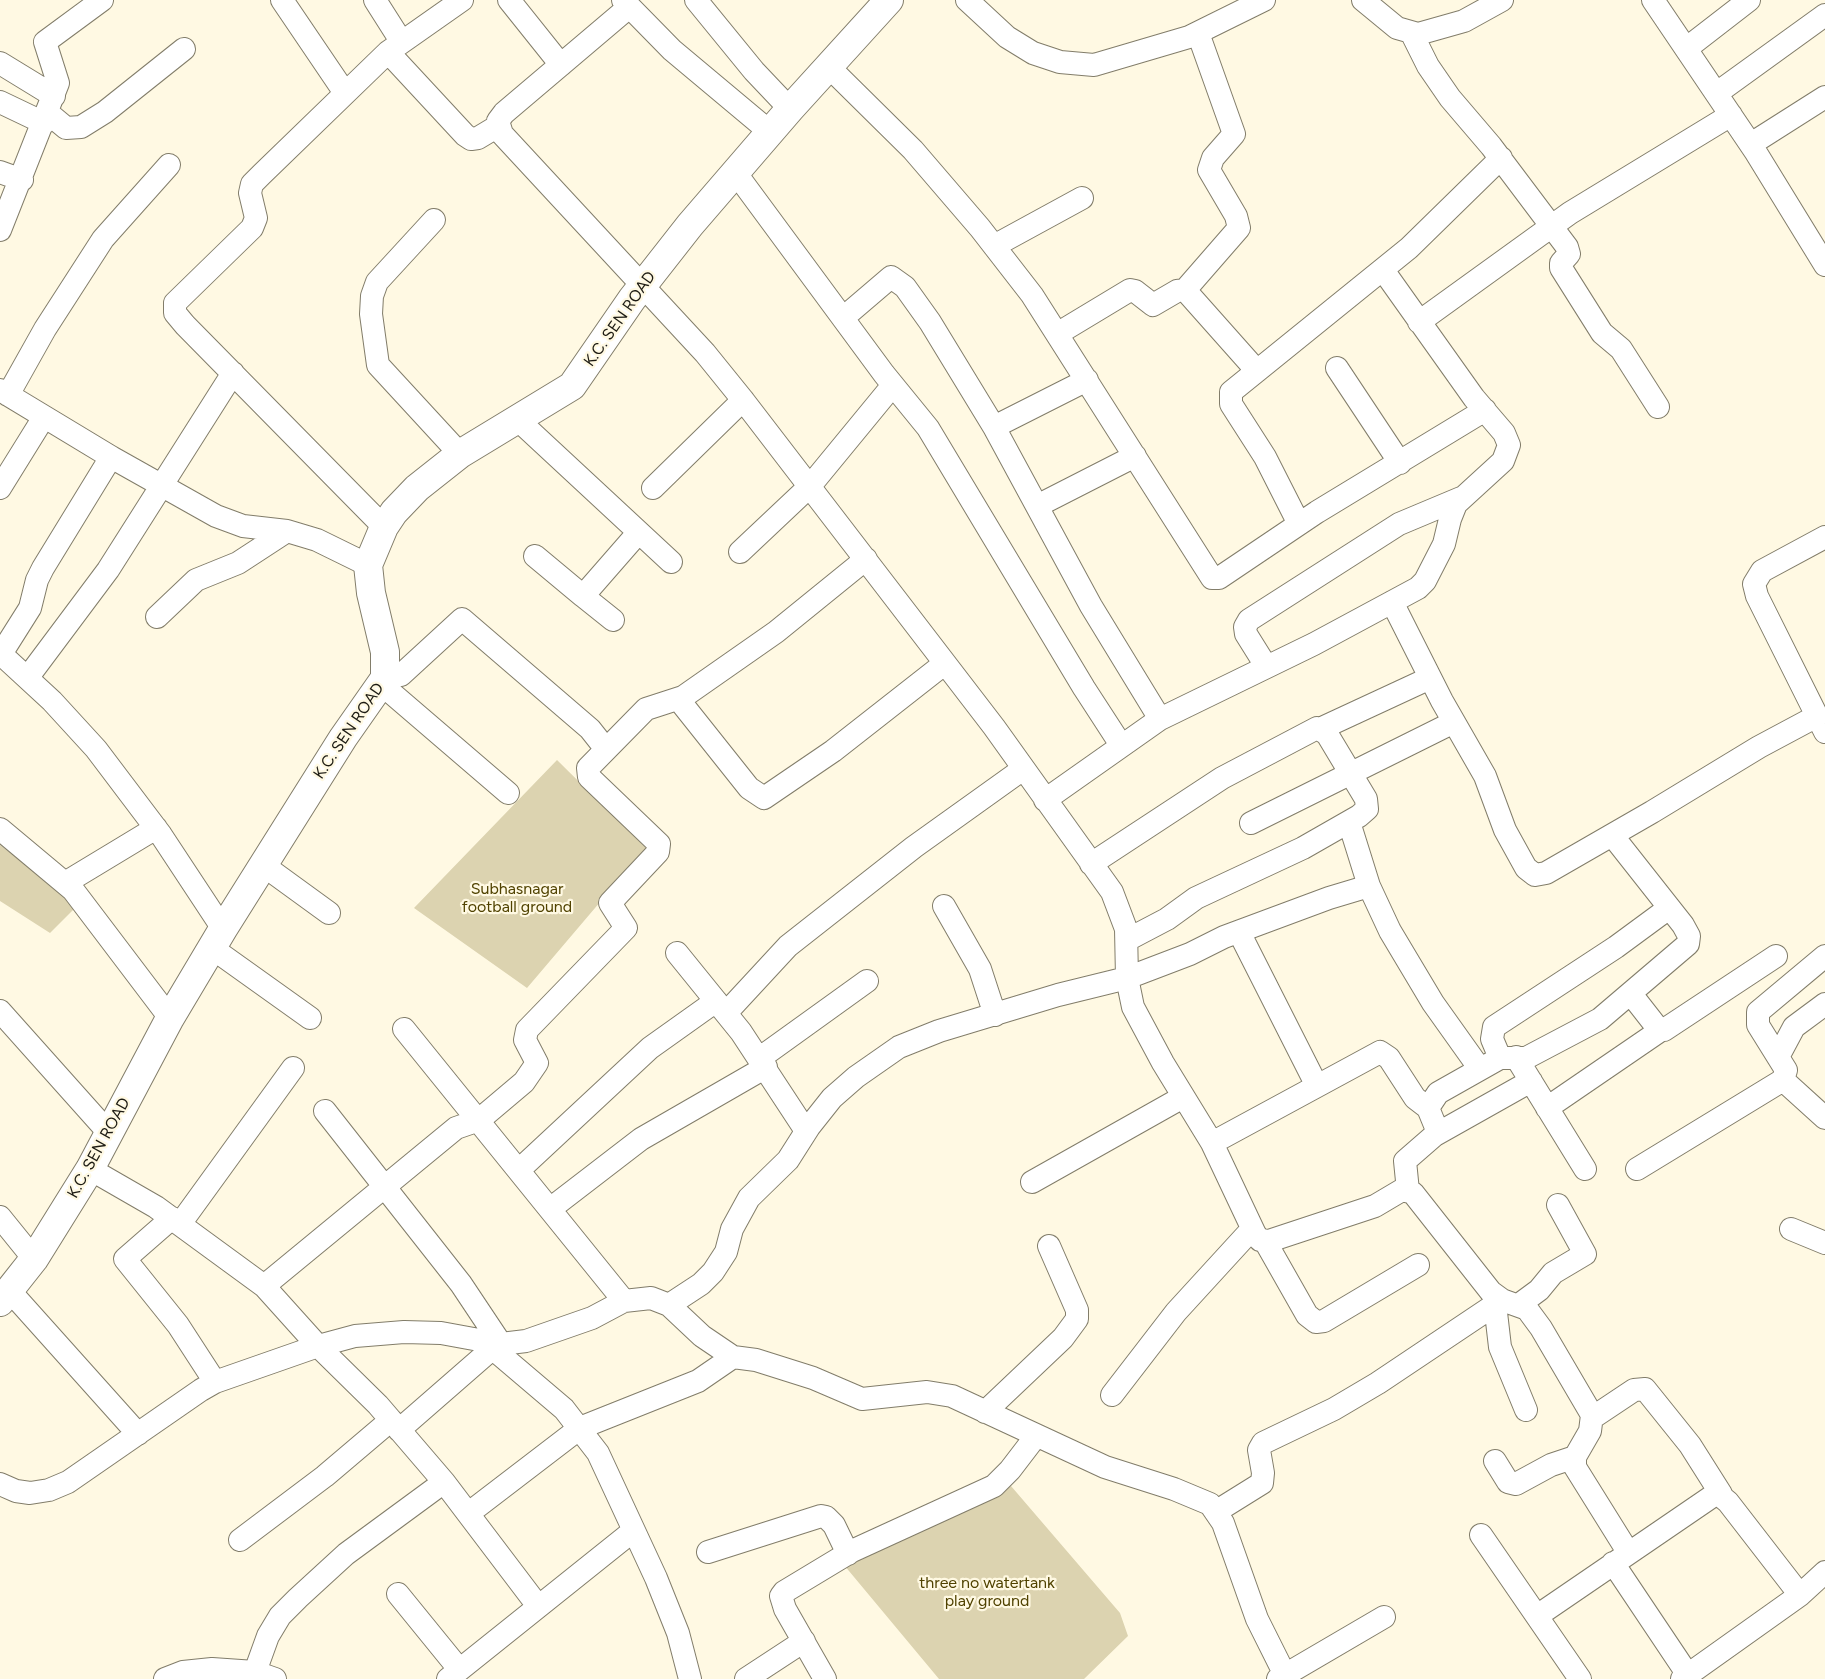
<!DOCTYPE html>
<style>
body{margin:0}
canvas{display:block;background:#fff9e3}
</style>
<canvas width="1825" height="1679"></canvas>
<script>
const context = document.querySelector('canvas').getContext('2d');
context.lineJoin = 'round';
function fillPath(path, color) { context.fillStyle = color; context.fill(path, 'evenodd'); }
const shape = rows => new Path2D(rows.map(r => 'M' + r).join(''));
function stroke(path, color, width, dash) { context.strokeStyle = color; context.lineWidth = width; context.lineCap = dash ? 'butt' : 'round'; context.setLineDash(dash || []); context.stroke(path); }
function write(font, color, halo, rows, align = 'center') {
  context.font = font + ' Figtree,sans-serif'; context.lineWidth = 4.5; context.setLineDash([]); context.textBaseline = 'middle'; context.strokeStyle = halo; context.fillStyle = color; for (const [text, x, y, turn = 0] of rows) {
    context.save(); context.translate(x, y); context.rotate((+turn || 0) * Math.PI / 180); context.textAlign = isNaN(turn) ? turn : align; if (halo) context.strokeText(text, 0, 0); context.fillText(text, 0, 0); context.restore();
  }
}
fillPath(shape([
 [557,760,646,848,527,988,414,908],
 [0,845,78,905,50,933,0,901],
 [1011,1486,1120,1613,1128,1636,1084,1679,939,1679,844,1565]
]), '#dcd3b0');
const minor = shape([
 [282,0,345,93],
 [375,0,401,41],
 [509,0,561,65],
 [623,0,672,50,770,132],
 [696,0,754,71,790,109],
 [967,0,1007,37,1033,53,1060,62,1094,65,1189,37,1264,0],
 [1363,0,1397,28,1418,34,1464,21,1502,0],
 [1653,0,1755,151,1825,265],
 [629,7,504,113,498,121,502,134,705,353,743,400,994,727,1112,892,1126,929,1127,978,1133,1007,1163,1063,1212,1143,1255,1234,1260,1240,1269,1241,1375,1206,1402,1190,1413,1193,1491,1292,1502,1300,1527,1309,1541,1328,1592,1415,1590,1431,1575,1457,1575,1467,1628,1552],
 [1412,34,1428,66,1450,98,1491,146,1567,247,1569,254,1561,263,1561,268,1602,333,1621,349,1658,407],
 [1687,48,1749,0],
 [388,52,465,135,471,139,478,138,498,126],
 [0,63,54,96],
 [829,67,913,150,980,228,1032,295,1212,578,1219,578,1317,512,1485,410],
 [1717,93,1825,15],
 [0,102,44,123],
 [48,113,66,128,81,127,105,112,184,49],
 [1751,144,1825,97],
 [0,172,22,180],
 [735,172,884,374,928,428,1084,688,1121,745],
 [434,220,377,282,372,296,371,314,378,365,460,454],
 [0,230,58,83,45,42,102,0],
 [994,246,1082,198],
 [1185,290,1239,228,1236,216,1209,170,1213,158,1234,134,1198,33],
 [843,318,891,277,905,287,930,322,994,427,1091,606,1160,719],
 [1419,322,1570,213,1731,115],
 [1057,334,1130,290,1135,291,1153,305,1177,291,1185,290,1257,371],
 [1337,368,1400,463],
 [0,390,111,457,216,516,243,526,287,531,317,540,368,565],
 [8,395,45,329,103,239,169,165],
 [517,419,671,562],
 [994,427,1087,380],
 [0,488,44,417],
 [653,488,743,400],
 [1037,506,1135,456],
 [1299,524,1265,457,1231,404,1231,392,1409,248,1501,158],
 [384,527,185,325,175,313,175,303,252,228,256,218,250,193,252,184,262,174,388,52,462,0],
 [1825,537,1762,571,1754,584,1757,596,1825,732],
 [740,552,810,486,893,385],
 [535,556,583,596,638,533],
 [583,596,613,620],
 [1392,602,1442,701,1485,776,1505,830,1526,868,1535,875,1546,873,1652,812,1759,747,1817,716],
 [157,617,196,580,238,563,287,531],
 [0,653,52,701,96,749,161,835,223,929],
 [1,654,30,608,37,580,43,568,111,457],
 [1266,666,1246,634,1245,627,1249,620,1399,524,1461,498],
 [28,677,108,570,233,373],
 [385,678,401,675,462,619,590,729,605,748],
 [381,684,508,793],
 [679,700,749,788,764,798,833,751,944,664],
 [1320,729,1430,678],
 [1045,800,1160,719,1314,644,1418,588,1425,581,1444,544,1450,519,1456,504,1503,461,1509,445,1504,433,1474,398,1383,270],
 [1349,822,1369,886,1390,931,1433,1003,1480,1069],
 [1251,823,1454,722],
 [0,829,73,890,170,1018],
 [1091,864,1222,778,1317,728,1327,734,1366,799,1367,809,1359,816,1303,848,1196,898,1167,919,1127,940],
 [263,865,329,913],
 [65,883,156,828],
 [944,906,980,969,995,1015],
 [1239,932,1317,1086],
 [212,948,310,1018],
 [677,953,741,1032,806,1131],
 [1631,994,1656,1026,1664,1030,1776,956],
 [0,1011,109,1133],
 [726,1013,788,946,914,847,1023,769],
 [404,1029,624,1301],
 [1516,1057,1585,1169],
 [1778,1057,1794,1027,1825,1004],
 [760,1058,867,981],
 [1500,1058,1492,1039,1494,1027,1616,947,1669,908],
 [1783,1080,1825,1118],
 [1547,1108,1661,1030],
 [325,1111,461,1284,501,1344],
 [1435,1135,1531,1081],
 [1212,1143,1380,1052,1389,1058,1415,1098,1428,1108],
 [90,1169,156,1207,264,1286,318,1346,378,1405,444,1482,538,1606],
 [1637,1169,1783,1080,1786,1070,1758,1025,1758,1012,1825,956],
 [519,1170,650,1048,716,1001],
 [1032,1182,1183,1097],
 [1408,1191,1405,1161,1436,1134,1437,1130,1428,1108,1438,1093,1500,1058,1526,1058,1600,1019,1688,944,1689,936,1683,925,1612,835],
 [550,1209,641,1139,766,1067],
 [0,1217,34,1259],
 [172,1218,125,1259,178,1325,215,1382],
 [180,1224,293,1068],
 [1791,1229,1825,1243],
 [1265,1241,1307,1315,1316,1322,1324,1321,1418,1265],
 [264,1286,456,1128,479,1120,524,1082,537,1063,525,1040,527,1030,626,928,610,903,658,852,659,844,589,777,588,768,646,709,683,697,776,632,866,559],
 [9,1290,138,1434],
 [1495,1304,1500,1347,1526,1410],
 [1520,1304,1539,1290,1553,1273,1585,1254,1558,1205],
 [669,1305,701,1284,713,1272,726,1252,732,1229,749,1198,788,1160,809,1127,832,1098,856,1077,899,1047,939,1031,1058,995,1127,978,1190,954,1224,937,1329,898,1369,886],
 [484,1341,564,1409,598,1453,656,1578,678,1633,690,1679],
 [1112,1395,1176,1312,1252,1229],
 [985,1412,1063,1338,1077,1319,1077,1310,1049,1246],
 [1592,1418,1634,1390,1645,1389,1690,1445,1721,1494],
 [399,1430,493,1348],
 [1495,1461,1508,1482,1516,1484,1551,1465,1575,1457],
 [0,1484,16,1491,30,1493,49,1490,68,1482,201,1390,215,1382,318,1346,355,1336,404,1332,441,1333,501,1344,526,1341,592,1318,624,1301,651,1298,669,1305,702,1336,733,1357,756,1360,813,1378,862,1399,927,1392,952,1396,1105,1467,1174,1489,1210,1504,1223,1523,1257,1619,1287,1679],
 [1217,1511,1262,1483,1263,1473,1259,1450,1263,1443,1334,1409,1378,1383,1502,1300],
 [469,1513,580,1428,698,1381,733,1357],
 [1481,1535,1580,1679],
 [240,1540,325,1476,391,1420],
 [708,1552,821,1516,826,1517,834,1525,848,1554],
 [1613,1563,1688,1675],
 [398,1594,459,1669],
 [1537,1616,1717,1493,1728,1502,1800,1595],
 [255,1672,268,1636,280,1616,298,1598,346,1554,444,1482],
 [165,1679,183,1672,212,1669,255,1672,275,1679],
 [448,1679,633,1531],
 [746,1679,804,1641],
 [825,1679,785,1609,781,1596,784,1592,852,1551,994,1486,1010,1470,1036,1436],
 [1278,1679,1384,1617],
 [1682,1679,1800,1595,1825,1572]
]);
const tertiary = shape([
 [0,1302,34,1259,90,1169,170,1018,223,929,343,738,385,678,385,652,371,593,368,565,384,527,394,512,417,488,460,454,572,386,632,299,690,225,790,109,889,0]
]);
stroke(minor, '#827d6a', 24);
stroke(tertiary, '#827d6a', 30);
stroke(minor, '#fff', 22);
stroke(tertiary, '#fff', 28);
write('16px', '#1d1b13', '#fff9e3', [
 ["K.C. SEN ROAD",620,319,-55],
 ["K.C. SEN ROAD",349,731,-56],
 ["K.C. SEN ROAD",99,1148,-61]
]);
write('16px', '#504200', '#fff9e3', [
 ["Subhasnagar",517,889],
 ["football ground",517,907],
 ["three no watertank",987,1583],
 ["play ground",987,1601]
]);
</script>
